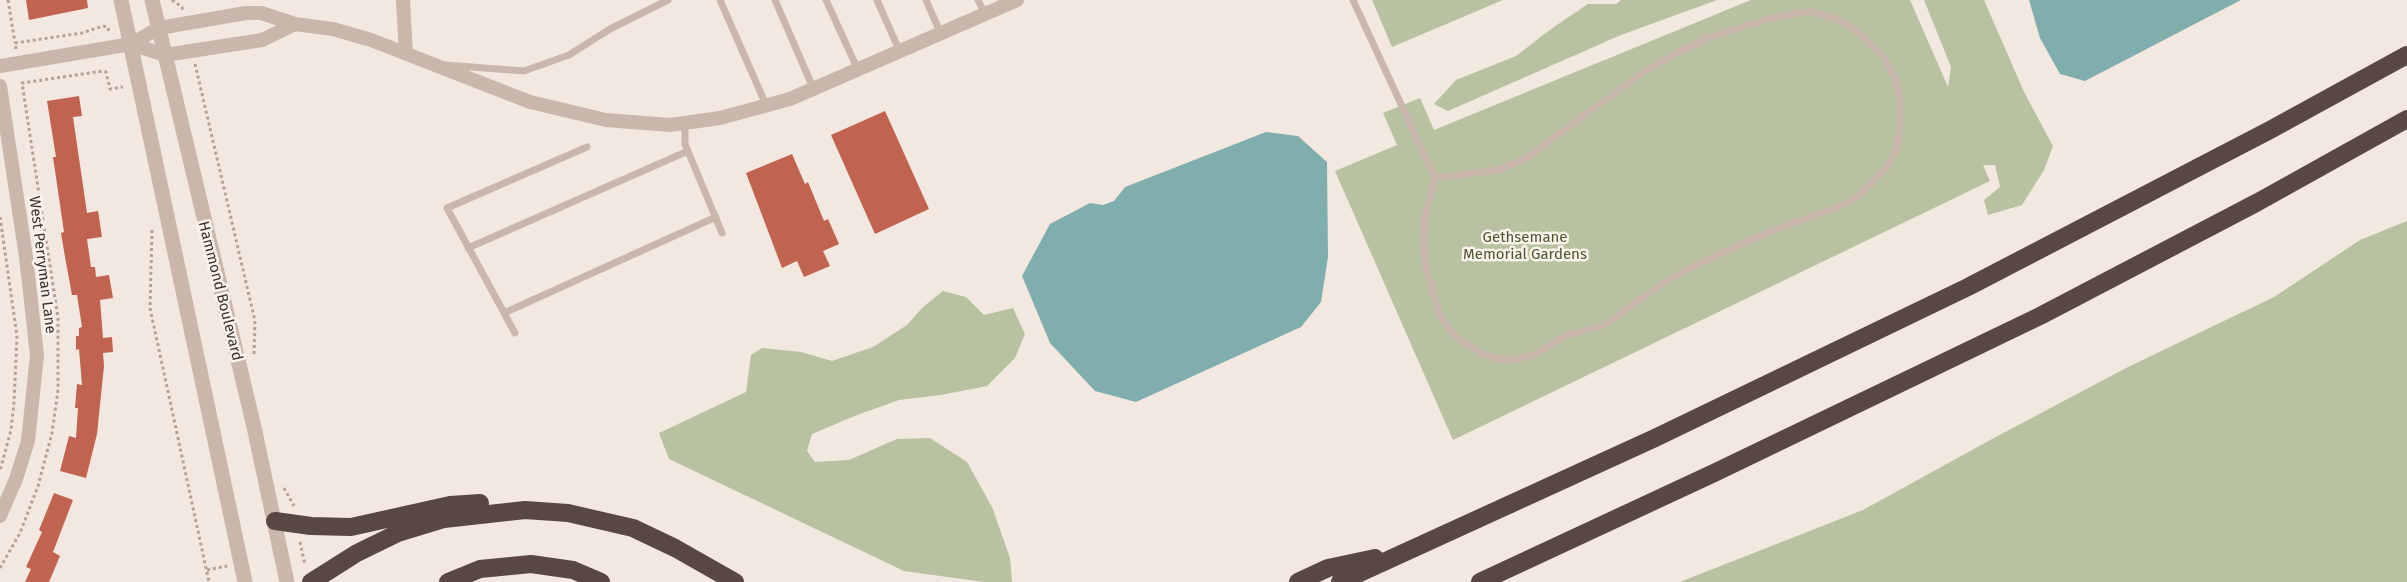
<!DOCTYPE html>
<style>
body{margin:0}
canvas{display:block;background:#f2e8e0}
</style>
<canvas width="2407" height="582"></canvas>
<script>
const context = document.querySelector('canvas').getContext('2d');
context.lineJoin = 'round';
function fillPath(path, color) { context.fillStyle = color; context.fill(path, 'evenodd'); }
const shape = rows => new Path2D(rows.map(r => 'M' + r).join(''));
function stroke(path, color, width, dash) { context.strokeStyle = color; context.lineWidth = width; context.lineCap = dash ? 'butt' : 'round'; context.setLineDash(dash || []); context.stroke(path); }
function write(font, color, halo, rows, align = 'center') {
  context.font = font + ' "Fira Sans",sans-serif'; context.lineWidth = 5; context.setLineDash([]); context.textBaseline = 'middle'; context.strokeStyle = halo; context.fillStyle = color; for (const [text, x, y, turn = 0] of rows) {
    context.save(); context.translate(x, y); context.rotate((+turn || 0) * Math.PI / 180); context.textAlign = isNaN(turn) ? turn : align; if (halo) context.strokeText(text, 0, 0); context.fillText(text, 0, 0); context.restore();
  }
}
fillPath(shape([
 [1372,0,1503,0,1392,47],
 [1621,0,1717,0,1621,35,1448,111,1434,104,1456,80,1516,56,1551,29,1588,4,1616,4],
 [1751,0,1910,0,1948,87,1951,67,1924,0,1984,0,2025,94,2053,146,2044,170,2022,205,1988,215,1984,200,2000,187,1995,165,1983,165,1990,181,1453,440,1335,171,1397,145,1383,113,1420,98,1434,130],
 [2407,221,2407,582,1680,582,1863,510,1992,439,2128,367,2274,297,2360,240],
 [943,291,966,297,984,315,1013,308,1025,334,1015,358,987,386,941,395,899,400,857,415,812,434,807,451,815,462,849,460,897,439,930,438,967,462,992,507,1010,558,1012,582,984,582,904,571,669,459,659,433,746,392,751,355,762,348,801,352,832,361,873,347,907,325,923,307]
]), '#b8c1a0');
fillPath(shape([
 [2029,0,2241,0,2085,81,2060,74,2040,38],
 [1266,132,1298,136,1327,162,1328,257,1321,302,1301,327,1136,402,1095,391,1050,343,1022,276,1050,224,1090,203,1103,205,1114,201,1125,187]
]), '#80aeac');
fillPath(shape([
 [26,0,87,0,88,8,29,20],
 [79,96,82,116,73,117,87,213,98,211,102,237,87,239,91,267,95,267,96,277,109,275,113,298,100,300,103,338,112,337,113,352,103,353,104,366,97,434,86,478,60,471,69,436,76,438,78,408,75,408,77,384,82,385,79,349,76,350,76,336,79,336,79,328,82,327,77,295,72,295,65,257,61,233,64,232,53,157,56,157,47,101],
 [885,111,929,209,875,234,831,135],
 [792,154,805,184,808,182,824,221,828,219,839,244,823,251,830,266,804,277,797,261,782,268,746,173],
 [54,493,73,500,53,552,60,556,49,582,25,582,31,569,26,567,42,532,39,530]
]), '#c06350');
stroke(shape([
 [8,0,15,43],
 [172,0,182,7,183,11],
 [16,49,15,43,82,33,103,26,108,27,109,33],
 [195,64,255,321,254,354],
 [0,217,17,336,14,402,11,430,0,471],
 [152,230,150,308,209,582],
 [284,488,294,506],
 [300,542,305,565],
 [0,568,20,533,38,486,52,433,58,390,58,318,22,83,103,71,106,72,110,89,123,87],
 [207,570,227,566]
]), '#b6a196', 3, [3, 3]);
stroke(shape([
 [720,0,767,107],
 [775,0,814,90],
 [826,0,858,70],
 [877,0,900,52],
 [926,0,941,34],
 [978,0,985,14],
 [1353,0,1435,178,1425,216,1424,241,1426,268,1439,312,1450,331,1464,343,1481,353,1495,358,1511,360,1534,355,1565,336,1604,325,1665,282,1694,266,1771,231,1838,207,1860,195,1887,167,1897,148,1900,128,1900,100,1896,80,1884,57,1852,27,1836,19,1813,12,1791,14,1768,19,1710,37,1679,52,1646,70,1528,157,1499,170,1435,178],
 [445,65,524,71,569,55,610,29,668,0],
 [685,123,685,144,722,233],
 [468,248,688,151],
 [504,313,716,217],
 [515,333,447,208,587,147]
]), '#cab7ac', 7);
stroke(shape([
 [403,0,406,54],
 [131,44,165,55,262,40,295,24],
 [0,66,131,44,159,28,246,13,261,13,295,24,333,29,371,40,530,102,606,120,670,125,720,118,790,99,1017,0],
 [0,86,26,257,37,355,28,441,16,479,0,516]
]), '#cab7ac', 14);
stroke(shape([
 [121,0,245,582],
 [152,0,254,427,287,582]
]), '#cab7ac', 15);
stroke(shape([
 [275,521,311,526,351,527,450,505,480,503],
 [311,582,357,553,398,533,444,519,525,510,568,513,633,528,675,548,735,582],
 [448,582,480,569,531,564,573,570,601,582],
 [1298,582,1328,568,1375,558],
 [1340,582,1655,438,1968,287,2270,130,2407,55],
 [1480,582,1714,473,2040,316,2258,202,2407,119]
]), '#594742', 18);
write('15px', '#4b562f', '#faf3ec', [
 ["Gethsemane",1525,238],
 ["Memorial Gardens",1525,255]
]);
write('15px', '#382e2b', '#faf3ec', [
 ["West Perryman Lane",42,265,83],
 ["Hammond Boulevard",220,291,76]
]);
</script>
